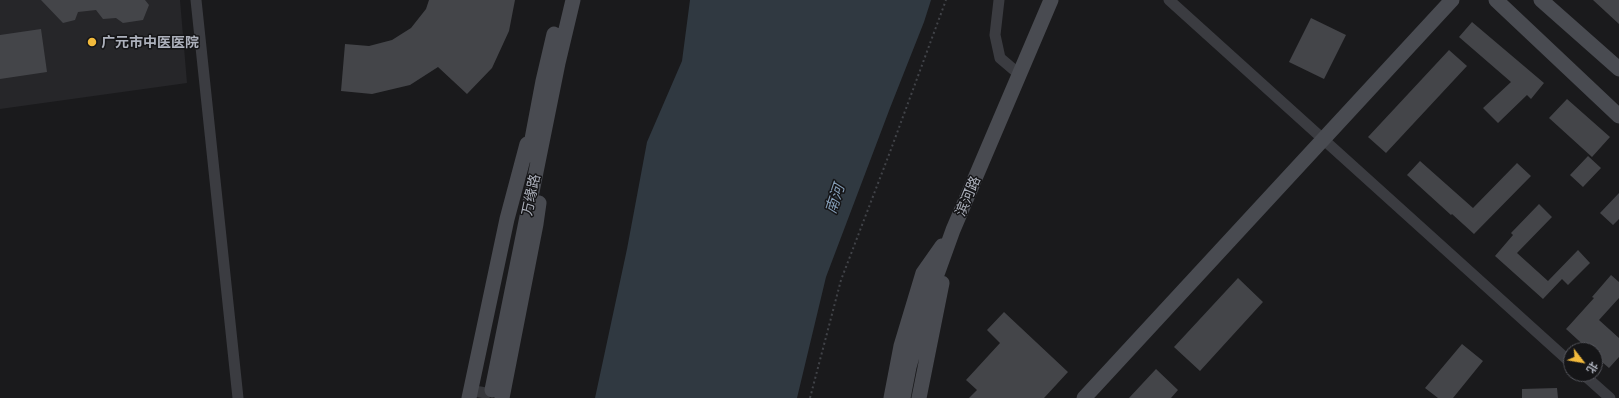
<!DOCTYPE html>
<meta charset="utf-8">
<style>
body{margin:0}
#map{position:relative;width:1619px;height:398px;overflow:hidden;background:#1a1a1c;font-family:"Exo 2","Noto Sans SC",sans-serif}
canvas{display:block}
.north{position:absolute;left:1563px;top:342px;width:40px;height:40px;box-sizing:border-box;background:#151517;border:1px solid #525359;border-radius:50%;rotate:121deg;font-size:11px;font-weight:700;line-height:16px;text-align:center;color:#adb1bc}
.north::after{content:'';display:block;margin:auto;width:14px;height:18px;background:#f2ba3c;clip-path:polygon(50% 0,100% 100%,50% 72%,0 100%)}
</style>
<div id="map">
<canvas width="1619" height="398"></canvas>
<div class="north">北</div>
</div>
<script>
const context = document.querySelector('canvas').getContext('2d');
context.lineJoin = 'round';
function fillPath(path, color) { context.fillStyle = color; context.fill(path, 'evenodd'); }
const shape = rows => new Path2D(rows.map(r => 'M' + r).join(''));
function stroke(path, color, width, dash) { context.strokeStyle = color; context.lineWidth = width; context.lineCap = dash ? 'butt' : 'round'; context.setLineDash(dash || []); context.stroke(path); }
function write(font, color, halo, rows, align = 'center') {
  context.font = font + ' "Exo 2","Noto Sans SC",sans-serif'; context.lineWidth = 3; context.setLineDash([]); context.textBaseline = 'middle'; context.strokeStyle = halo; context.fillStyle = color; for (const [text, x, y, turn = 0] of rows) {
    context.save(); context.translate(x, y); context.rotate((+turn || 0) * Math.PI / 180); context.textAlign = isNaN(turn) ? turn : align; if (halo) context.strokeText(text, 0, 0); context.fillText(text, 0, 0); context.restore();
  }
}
fillPath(shape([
 [0,0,180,0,187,83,0,109]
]), '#262629');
fillPath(shape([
 [690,0,931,0,924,22,890,108,826,277,797,398,595,398,627,249,647,142,682,61]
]), '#303941');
fillPath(shape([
 [41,0,145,0,149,5,143,20,123,23,116,18,103,19,96,10,78,12,75,20,63,23],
 [429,0,515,0,509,31,492,68,467,94,438,67,410,85,372,94,341,91,345,44,369,46,392,40,411,28,426,9],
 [1593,0,1619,0,1619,24],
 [1311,18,1346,35,1324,79,1289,62],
 [1472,22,1544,83,1531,99,1527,95,1498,123,1483,108,1511,82,1459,37],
 [41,29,47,72,0,79,0,35],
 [1449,50,1467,66,1386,153,1368,137],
 [1567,99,1610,137,1592,157,1549,118],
 [1588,156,1601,168,1583,187,1570,175],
 [1420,161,1473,208,1517,163,1531,176,1474,234,1452,214,1451,215,1407,175],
 [1619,193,1619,219,1613,225,1600,213],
 [1539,204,1552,217,1517,253,1548,281,1578,250,1590,263,1568,285,1562,279,1543,299,1495,256,1513,235,1511,233],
 [1611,275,1619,282,1619,298,1599,320,1619,338,1619,357,1609,368,1595,356,1595,350,1589,350,1566,329,1594,298,1592,297],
 [1238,278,1263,302,1200,371,1174,347],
 [1004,312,1068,372,1044,398,969,398,977,390,966,380,1000,343,987,330],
 [1462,344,1483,361,1453,398,1438,398,1425,388],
 [1156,369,1178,390,1171,398,1129,398],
 [1557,388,1558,398,1522,398,1522,389]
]), '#444549');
stroke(shape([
 [482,398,484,387]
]), '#37383c', 15, [15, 8]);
stroke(shape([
 [810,398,841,280,890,152,946,0]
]), '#414348', 2, [2, 3]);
stroke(shape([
 [196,0,238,398],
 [999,0,995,35,1000,58,1020,75],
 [1169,0,1571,363],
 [1583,374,1610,398]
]), '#3b3c41', 11);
stroke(shape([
 [1496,0,1619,116],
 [1541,0,1619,69],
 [529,155,543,81,554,34],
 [492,390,558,63,573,0],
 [469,398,507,219,527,144],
 [502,398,536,224,539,203],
 [891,398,901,346,923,273,942,246],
 [903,398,909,367,931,291,953,230,1051,0],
 [919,398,942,283],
 [1084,398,1452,0]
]), '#494b51', 15);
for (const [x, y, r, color] of [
 [92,42,5,"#f2ba3c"]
]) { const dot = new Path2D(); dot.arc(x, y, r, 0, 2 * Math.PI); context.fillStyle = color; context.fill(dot); stroke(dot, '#151517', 1.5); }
write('bold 14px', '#adb1bc', '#151517', [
 ["广元市中医医院",101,42]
], 'left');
write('14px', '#adb1bc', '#151517', [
 ["万缘路",531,195,-78],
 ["滨河路",968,196,-67]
]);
write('italic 15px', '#849db6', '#151517', [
 ["南河",835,199,-72]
]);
</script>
